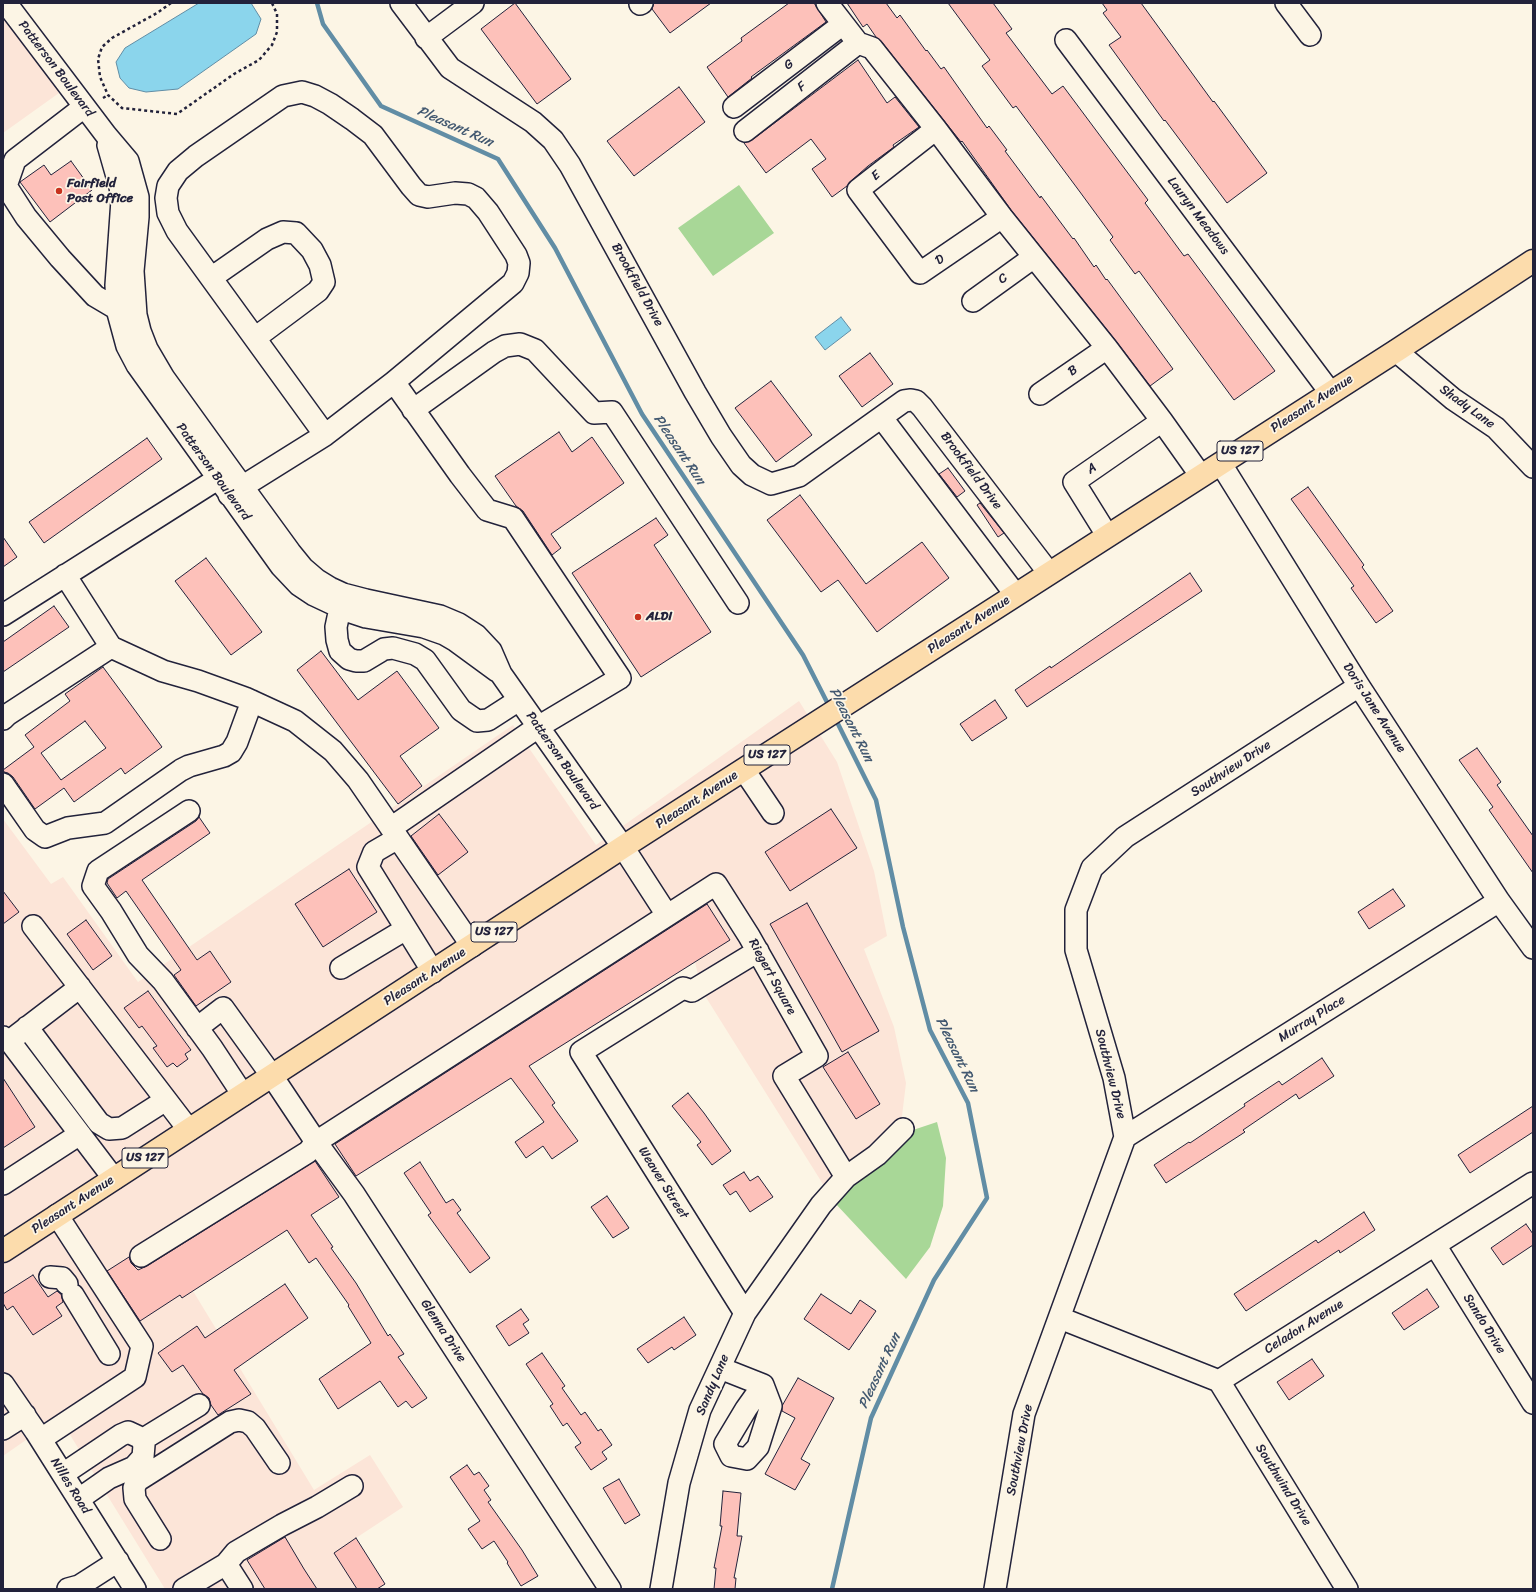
<!DOCTYPE html>
<style>
body{margin:0}
#map{position:relative;width:1536px;height:1592px;overflow:hidden;background:#fcf5e5;font-family:Sriracha,sans-serif}
canvas{display:block}
.frame{position:absolute;inset:0;border:4px solid #22223b;pointer-events:none}
</style>
<div id="map">
<canvas width="1536" height="1592"></canvas>
<div class="frame"></div>
</div>
<script>
const context = document.querySelector('canvas').getContext('2d');
context.lineJoin = 'round';
function fillPath(path, color) { context.fillStyle = color; context.fill(path, 'evenodd'); }
const shape = rows => new Path2D(rows.map(r => 'M' + r).join(''));
function stroke(path, color, width, dash) { context.strokeStyle = color; context.lineWidth = width; context.lineCap = dash ? 'butt' : 'round'; context.setLineDash(dash || []); context.stroke(path); }
function write(font, color, halo, rows, align = 'center') {
  context.font = font + ' Sriracha,sans-serif'; context.lineWidth = 3.5; context.setLineDash([]); context.textBaseline = 'middle'; context.strokeStyle = halo; context.fillStyle = color; for (const [text, x, y, turn = 0] of rows) {
    context.save(); context.translate(x, y); context.rotate((+turn || 0) * Math.PI / 180); context.textAlign = isNaN(turn) ? turn : align; if (halo) context.strokeText(text, 0, 0); context.fillText(text, 0, 0); context.restore();
  }
}
fillPath(shape([
 [3,17,59,93,3,133],
 [799,701,837,762,874,871,887,936,864,949,894,1027,906,1083,902,1116,888,1141,826,1189,702,991,695,962,355,1176,339,1197,193,1291,314,1490,370,1455,403,1507,356,1538,385,1584,380,1587,380,1589,165,1589,59,1417,3,1456,3,819,51,884,63,877,138,982,513,725,596,845]
]), '#fce5d8');
fillPath(shape([
 [739,185,774,233,713,276,678,228],
 [937,1122,946,1158,943,1206,930,1247,906,1279,834,1202,910,1131]
]), '#a8d797');
const water = shape([
 [199,3,251,3,261,19,256,34,178,89,146,92,129,88,120,78,116,62,125,48,199,3],
 [841,317,851,330,825,350,815,337,841,317]
]);
fillPath(water, '#8bd5ec');
stroke(water, '#618da5', 1);
stroke(shape([
 [317,3,323,24,381,106,498,159,555,248,642,414,803,655,830,708],
 [832,1589,871,1418,934,1280,987,1198,968,1103,930,1030,903,927,876,800,835,718]
]), '#618da5', 4.5);
const building = shape([
 [515,3,571,79,537,104,481,29,515,3],
 [654,3,711,3,670,33,652,9,654,3],
 [789,3,814,3,826,22,751,77,752,78,728,97,707,67,742,41,741,38,789,3],
 [847,3,886,3,897,18,900,15,926,51,927,50,941,69,944,67,987,128,989,126,1007,150,1005,151,1040,198,1041,196,1073,239,1074,238,1094,267,1096,265,1106,280,1107,279,1173,369,1150,386,1116,341,1011,210,962,141,961,142,881,41,876,37,867,24,863,27,847,3],
 [948,3,993,3,1012,29,1006,33,1052,94,1063,86,1148,200,1145,203,1184,256,1188,254,1275,371,1234,400,1139,271,1135,274,1110,240,1113,237,1080,192,1016,106,1013,108,982,66,990,60,948,3],
 [1102,3,1141,3,1213,102,1214,101,1267,173,1227,203,1165,120,1164,121,1109,45,1121,37,1103,13,1107,10,1102,3],
 [858,60,887,103,895,97,919,127,893,145,894,147,868,166,851,181,847,186,832,197,812,169,826,159,811,139,766,173,744,143,752,140,858,60],
 [679,87,705,122,634,176,607,141,679,87],
 [71,161,92,190,50,222,20,182,44,165,51,175,71,161],
 [870,353,893,384,862,407,839,376,870,353],
 [771,381,812,435,776,462,735,408,771,381],
 [559,432,572,452,592,437,624,483,551,534,561,548,552,555,523,511,516,506,495,476,559,432],
 [147,438,162,459,44,543,29,522,147,438],
 [948,468,965,491,957,497,939,474,948,468],
 [1308,487,1364,565,1362,567,1393,611,1376,623,1351,588,1354,586,1291,499,1308,487],
 [800,495,866,584,922,542,949,578,877,632,838,580,821,592,767,520,800,495],
 [980,503,1004,533,998,537,977,505,980,503],
 [656,518,668,535,654,545,711,632,641,677,572,573,656,518],
 [3,537,17,557,3,567,3,537],
 [206,558,262,632,231,655,175,581,206,558],
 [1190,573,1202,591,1027,707,1015,690,1050,666,1051,668,1190,573],
 [54,606,69,627,3,672,3,642,54,606],
 [321,651,358,700,397,671,439,728,400,756,422,786,398,804,297,670,321,651],
 [103,667,162,747,125,774,121,768,74,802,64,788,35,809,13,777,8,773,4,772,3,770,34,747,25,735,70,701,65,694,103,667],
 [85,721,106,748,61,780,41,753,85,721],
 [995,700,1007,718,972,741,960,724,995,700],
 [1477,748,1501,782,1497,785,1533,836,1533,873,1489,810,1493,807,1459,760,1477,748],
 [831,809,857,848,790,891,765,852,831,809],
 [439,814,468,852,438,875,411,836,439,814],
 [199,817,210,833,142,880,197,960,210,951,231,982,196,1006,174,975,181,970,126,891,117,898,107,883,108,879,196,821,199,817],
 [349,869,377,912,323,947,295,904,349,869],
 [1393,889,1405,906,1369,929,1358,912,1393,889],
 [3,891,19,912,3,924,3,891],
 [807,903,879,1031,842,1052,770,924,807,903],
 [707,904,730,940,529,1066,555,1103,552,1105,578,1141,552,1159,543,1146,526,1158,515,1142,544,1122,511,1078,356,1176,335,1144,707,904],
 [86,920,112,956,93,970,67,934,86,920],
 [148,991,191,1050,185,1054,188,1059,177,1067,173,1063,167,1067,153,1048,157,1046,142,1026,139,1028,124,1008,148,991],
 [848,1052,880,1104,856,1119,823,1067,848,1052],
 [1322,1058,1334,1076,1299,1099,1296,1094,1243,1130,1245,1132,1166,1183,1154,1165,1189,1142,1190,1143,1245,1106,1244,1104,1279,1081,1282,1085,1322,1058],
 [3,1078,35,1127,3,1148,3,1078],
 [688,1093,704,1113,731,1151,712,1165,697,1145,701,1142,672,1106,688,1093],
 [1533,1106,1533,1132,1470,1173,1458,1155,1533,1106],
 [315,1161,339,1197,311,1215,333,1247,331,1248,356,1283,388,1336,390,1334,404,1354,398,1357,427,1398,412,1408,406,1401,398,1407,380,1381,338,1409,319,1379,371,1343,348,1306,349,1305,316,1258,309,1263,287,1230,182,1298,180,1295,140,1321,107,1271,129,1257,131,1263,138,1270,147,1266,315,1161],
 [420,1162,446,1203,453,1199,461,1210,457,1213,490,1258,470,1273,428,1215,431,1213,404,1173,420,1162],
 [744,1172,750,1181,758,1176,773,1197,750,1212,736,1191,730,1195,723,1185,744,1172],
 [607,1196,629,1228,613,1238,591,1207,607,1196],
 [1364,1212,1375,1230,1340,1253,1339,1250,1246,1311,1234,1294,1316,1240,1318,1243,1364,1212],
 [1526,1224,1533,1234,1533,1245,1503,1265,1491,1248,1526,1224],
 [33,1275,48,1297,57,1291,61,1294,63,1302,56,1307,62,1316,33,1335,13,1306,7,1310,3,1303,3,1294,33,1275],
 [285,1284,308,1318,234,1370,251,1394,218,1415,211,1405,209,1398,203,1394,183,1365,172,1372,158,1353,197,1326,205,1338,285,1284],
 [1427,1289,1439,1307,1404,1330,1392,1313,1427,1289],
 [821,1294,851,1314,860,1300,876,1311,849,1350,804,1319,821,1294],
 [521,1309,529,1320,523,1324,529,1333,509,1346,496,1326,521,1309],
 [684,1317,696,1335,674,1350,672,1347,648,1363,637,1349,684,1317],
 [542,1353,565,1386,562,1388,581,1415,585,1412,598,1431,601,1429,612,1445,602,1452,607,1459,591,1470,575,1447,581,1443,567,1423,563,1426,550,1406,553,1404,526,1364,542,1353],
 [1312,1359,1324,1376,1289,1400,1277,1382,1312,1359],
 [798,1378,834,1398,801,1459,810,1464,795,1490,765,1474,795,1418,782,1411,782,1406,798,1378],
 [467,1465,474,1475,479,1472,489,1486,484,1490,491,1500,488,1502,522,1550,538,1576,521,1586,507,1563,508,1562,494,1541,482,1549,468,1529,480,1521,450,1477,467,1465],
 [619,1479,640,1515,625,1524,603,1488,619,1479],
 [723,1491,741,1493,737,1536,742,1536,734,1578,736,1578,735,1589,714,1589,716,1568,714,1568,722,1526,720,1526,723,1491],
 [285,1537,304,1569,317,1589,265,1589,247,1560,285,1537],
 [356,1538,385,1584,377,1589,357,1589,334,1553,356,1538]
]);
fillPath(building, '#fdc1ba');
stroke(building, '#22223b', 1);
const minor = shape([
 [6,3,106,135,128,161,138,197,138,217,133,271,136,315,140,331,147,349,164,378,231,471,290,552,303,568,317,580,330,588,343,594,366,600,440,616,459,624,476,635,491,651,501,674,623,847,667,915],
 [401,3,450,68,533,122,553,140,570,165,695,392,721,436,741,465,752,475,771,484,799,476,904,401,911,400,916,401,922,407,1049,573],
 [827,3,858,43,872,48,936,129,1002,217,1107,348,1162,421,1201,476],
 [1286,3,1310,35],
 [640,4,642,3],
 [426,38,473,3],
 [1066,40,1330,392],
 [84,107,15,160,6,186,26,217,60,258,95,296,117,309],
 [734,107,843,24],
 [936,129,858,190,920,273,1002,217],
 [745,131,858,43],
 [108,145,120,187,122,200,116,285,117,309,127,346,137,365,281,566,299,585,314,595,348,611,366,617,424,627,444,634,456,641,497,671],
 [211,278,267,239,283,232,296,233,312,250,320,265,324,282,318,291,255,338],
 [973,301,1034,257],
 [1396,351,1453,399,1496,428,1533,467],
 [1040,394,1107,348],
 [413,410,494,352,505,346,520,344,535,350,594,413,612,412,738,603],
 [882,418,1015,594],
 [325,435,177,231,168,213,166,198,168,186,178,171,196,156,283,96,302,92,315,96,330,104,352,119,373,135,411,186,419,195,428,197,455,193,468,194,476,198,488,212,516,255,519,263,518,273,513,283,394,382],
 [1221,464,1359,686,1499,901,1533,948],
 [229,495,325,435,394,382,460,475,487,510,513,518,620,678,538,727,391,828],
 [1107,535,1074,482,1162,421],
 [65,575,111,647,163,671,198,681,245,698,295,721,333,751,358,780,472,946],
 [343,594,336,627,337,640,340,651,349,659,356,661,364,661,384,649,393,648,415,654,425,660,461,710,477,721,488,720,519,700],
 [3,615,230,471],
 [3,719,7,715,111,647],
 [744,770,773,813],
 [3,784,35,830,45,837,68,828,105,823,181,770,189,766,224,756,231,752,237,742,252,701],
 [189,811,98,871,93,886,111,911,138,955,163,981,212,1048,243,1095],
 [398,838,374,852,368,867,433,972],
 [33,926,189,1130],
 [341,968,406,929],
 [27,1027,99,1123,109,1129,122,1128,166,1100],
 [197,1028,223,1008,272,1076,316,1142,354,1194,610,1589],
 [16,1036,80,987],
 [3,1037,11,1043,114,1179],
 [1125,1137,1499,901],
 [3,1184,80,1134],
 [1435,1245,1533,1403],
 [141,1256,308,1152,316,1142,716,884,749,936,817,1056,784,1076,846,1177],
 [50,1277,62,1278,67,1284],
 [73,1295,109,1354],
 [745,1313,581,1052,683,988,692,991,758,951],
 [1060,1318,1219,1381],
 [720,1368,763,1385,771,1406,758,1447,747,1459,731,1456,725,1444,746,1409,763,1385],
 [1219,1381,1533,1183],
 [1219,1381,1347,1589],
 [3,1384,36,1432,135,1589],
 [3,1429,25,1415],
 [41,1439,135,1377,142,1346,57,1215],
 [142,1440,199,1405],
 [63,1474,121,1435,128,1432,141,1438,144,1445,143,1457,134,1467,109,1478,79,1499],
 [160,1539,135,1499,134,1488,137,1481,230,1422,239,1420,248,1422,255,1428,279,1463],
 [226,1564,236,1552,282,1525,317,1507,352,1486],
 [68,1589,79,1586,118,1561],
 [184,1589,226,1564,242,1589],
 [661,1589,679,1483,700,1410,745,1313,821,1205,846,1177,877,1155,903,1129],
 [995,1589,1024,1414,1125,1137,1114,1078,1076,950,1076,910,1092,868,1125,837,1359,686]
]);
const major = shape([
 [3,1251,623,847,1396,351,1533,261]
]);
stroke(minor, '#22223b', 24);
stroke(major, '#22223b', 25);
stroke(shape([
 [171,3,157,13,112,38,102,47,98,59,100,77,108,95,122,108,177,114,234,74,259,60,272,45,277,32,277,14,272,3],
 [103,98,108,95]
]), '#22223b', 2.5, [3, 3]);
stroke(minor, '#fcf5e5', 21);
stroke(major, '#fcdcac', 22);
for (const [x, y, r, color] of [
 [59,191,4,"#c8321e"],
 [638,617,4,"#c8321e"]
]) { const dot = new Path2D(); dot.arc(x, y, r, 0, 2 * Math.PI); context.fillStyle = color; context.fill(dot); stroke(dot, '#fcf5e5', 1.5); }
for (const [x, y, w] of [
 [1240,451,46],
 [767,755,46],
 [494,932,46],
 [145,1158,46]
]) { const box = new Path2D(); box.roundRect(x - w / 2, y - 10, w, 20, 3); context.fillStyle = '#fcf5e5'; context.fill(box); stroke(box, '#22223b', 1); }
write('bold 12px', '#22223b', null, [
 ["US 127",1240,451],
 ["US 127",767,755],
 ["US 127",494,932],
 ["US 127",145,1158]
]);
write('13px', '#22223b', '#fcf5e5', [
 ["G",789,65,-37],
 ["Patterson Boulevard",56,69,53],
 ["F",802,87,-38],
 ["E",876,176,-38],
 ["Lauryn Meadows",1198,216,53],
 ["D",940,260,-35],
 ["C",1003,279,-36],
 ["Brookfield Drive",637,285,61],
 ["B",1073,371,-35],
 ["Pleasant Avenue",1312,404,-33],
 ["Shady Lane",1467,407,36],
 ["A",1092,469,-35],
 ["Brookfield Drive",971,471,53],
 ["Patterson Boulevard",213,472,54],
 ["Pleasant Avenue",969,625,-33],
 ["Doris Jane Avenue",1374,708,57],
 ["Patterson Boulevard",562,761,55],
 ["Southview Drive",1231,769,-33],
 ["Pleasant Avenue",697,800,-33],
 ["Pleasant Avenue",425,977,-33],
 ["Riegert Square",772,977,61],
 ["Murray Place",1312,1019,-32],
 ["Southview Drive",1110,1074,76],
 ["Weaver Street",663,1183,58],
 ["Pleasant Avenue",73,1205,-33],
 ["Sando Drive",1484,1324,58],
 ["Celadon Avenue",1304,1327,-32],
 ["Glenna Drive",443,1331,57],
 ["Sandy Lane",713,1385,-67],
 ["Southview Drive",1020,1450,-79],
 ["Southwind Drive",1283,1485,58],
 ["Nilles Road",70,1486,58]
]);
write('bold 13px', '#22223b', '#fcf5e5', [
 ["Fairfield",67,184],
 ["Post Office",67,199],
 ["ALDI",646,617]
], 'left');
write('italic 14px', '#425870', '#fcf5e5', [
 ["Pleasant Run",455,127,24],
 ["Pleasant Run",679,450,56],
 ["Pleasant Run",851,725,63],
 ["Pleasant Run",957,1055,64],
 ["Pleasant Run",880,1371,-65]
]);
</script>
